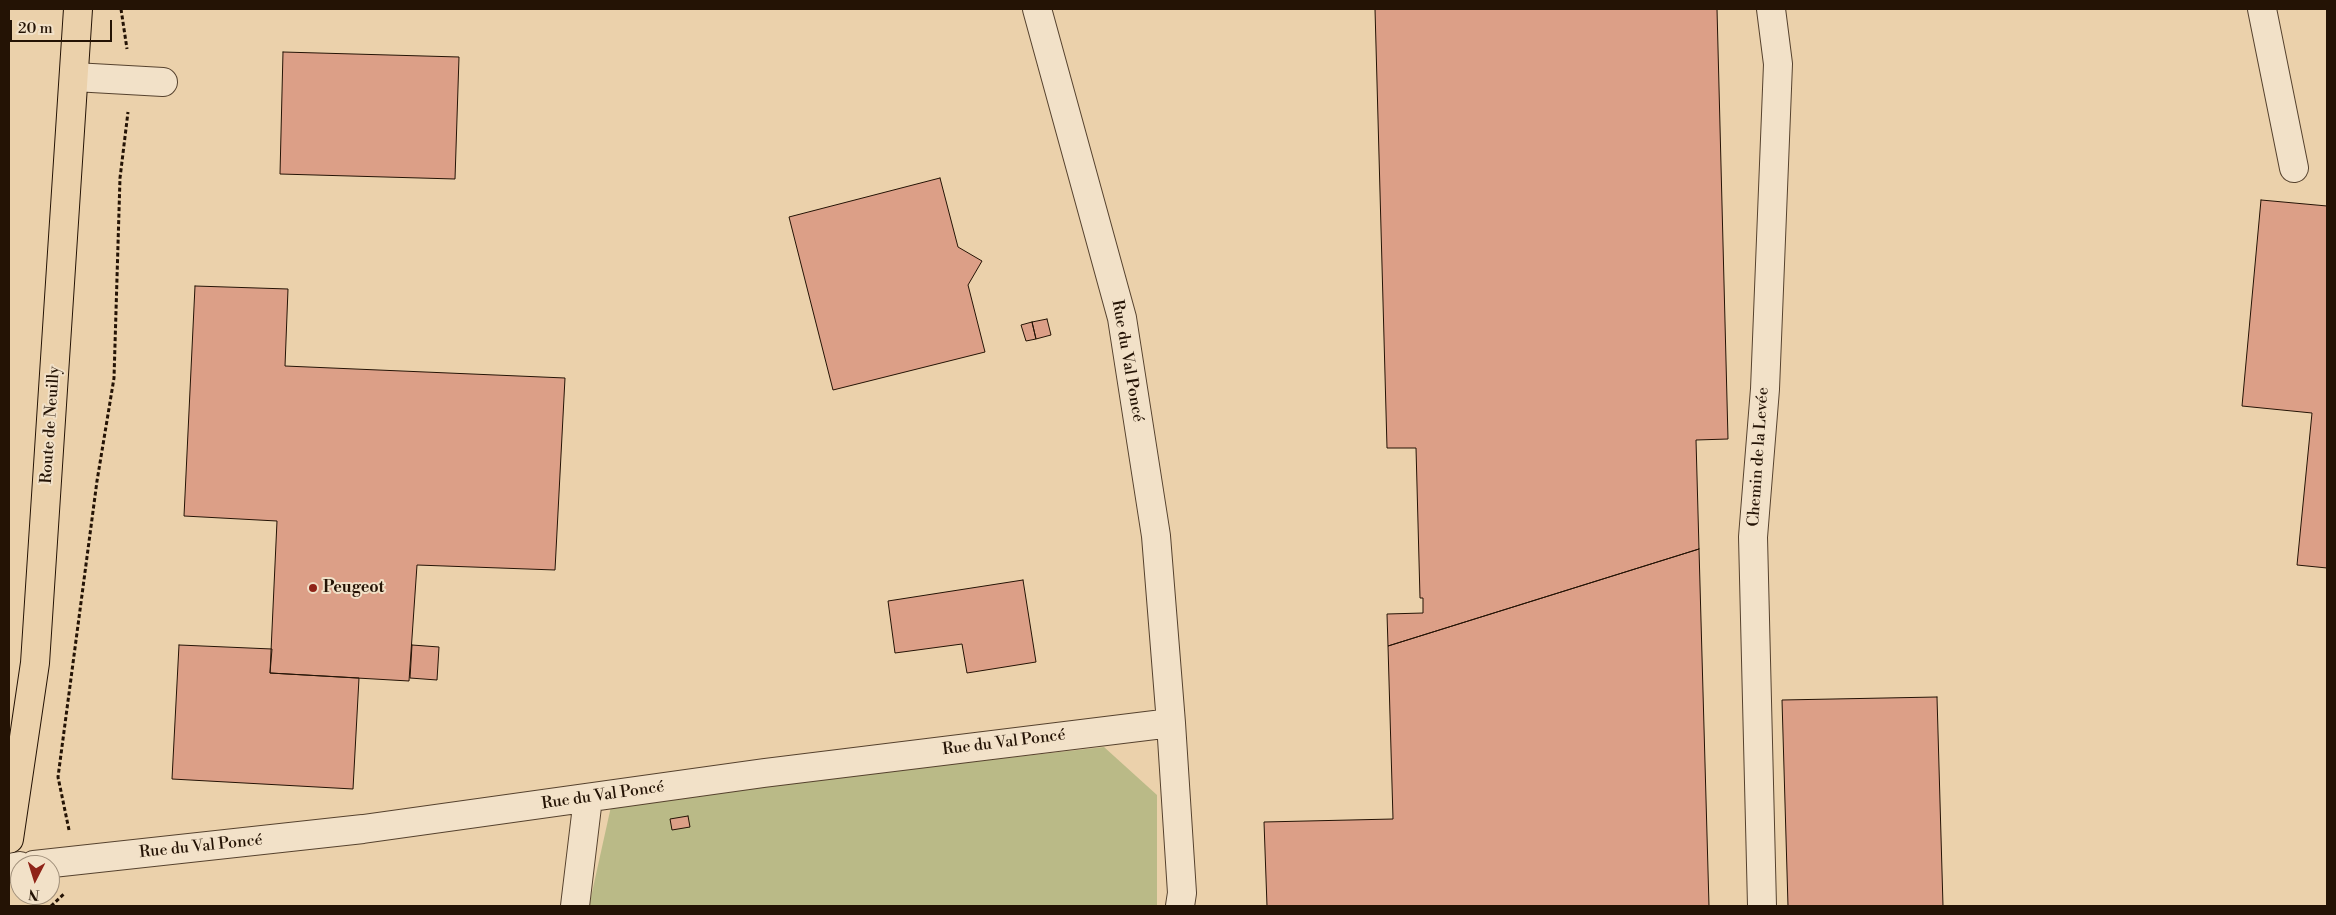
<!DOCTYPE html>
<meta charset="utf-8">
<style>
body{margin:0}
#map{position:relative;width:2336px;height:915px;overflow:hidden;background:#ebd1ab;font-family:"Libre Bodoni",serif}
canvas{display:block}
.frame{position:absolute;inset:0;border:10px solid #241305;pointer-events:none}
.north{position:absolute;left:10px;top:855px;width:50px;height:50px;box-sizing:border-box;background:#f2e1c8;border:1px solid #a08f7a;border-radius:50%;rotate:185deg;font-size:14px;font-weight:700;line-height:20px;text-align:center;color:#241305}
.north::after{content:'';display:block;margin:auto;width:18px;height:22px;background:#8f2418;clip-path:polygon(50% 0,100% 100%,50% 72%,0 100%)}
.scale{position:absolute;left:10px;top:20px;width:102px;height:22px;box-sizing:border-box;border:2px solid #241305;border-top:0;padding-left:6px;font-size:15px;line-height:18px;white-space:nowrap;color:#241305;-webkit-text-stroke:4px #f2e1c8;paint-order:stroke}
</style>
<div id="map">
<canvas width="2336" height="915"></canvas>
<div class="frame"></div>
<div class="north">N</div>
<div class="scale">20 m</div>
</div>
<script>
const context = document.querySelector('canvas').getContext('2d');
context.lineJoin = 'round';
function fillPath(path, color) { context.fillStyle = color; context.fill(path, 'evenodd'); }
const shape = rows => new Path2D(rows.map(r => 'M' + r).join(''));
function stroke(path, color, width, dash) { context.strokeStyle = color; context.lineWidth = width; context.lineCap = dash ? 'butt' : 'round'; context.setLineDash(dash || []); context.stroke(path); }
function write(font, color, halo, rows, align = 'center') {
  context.font = font + ' "Libre Bodoni",serif'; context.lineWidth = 4; context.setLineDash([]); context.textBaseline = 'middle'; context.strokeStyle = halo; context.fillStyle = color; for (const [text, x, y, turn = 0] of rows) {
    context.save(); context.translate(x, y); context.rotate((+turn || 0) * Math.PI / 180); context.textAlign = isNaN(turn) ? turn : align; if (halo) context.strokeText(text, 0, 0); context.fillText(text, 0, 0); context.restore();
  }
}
fillPath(shape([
 [1104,747,1157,795,1157,906,589,906,612,802]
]), '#baba87');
const building = shape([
 [1375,9,1717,9,1728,439,1696,440,1699,549,1388,646,1387,614,1423,613,1423,598,1420,598,1416,448,1387,448,1375,9],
 [283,52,459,57,455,179,280,174,283,52],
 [940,178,958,247,982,261,968,285,985,352,833,390,789,217,940,178],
 [2261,200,2327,206,2327,568,2297,565,2312,413,2242,406,2261,200],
 [195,286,288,289,285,366,565,378,555,570,417,565,409,681,270,673,277,521,184,516,195,286],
 [1047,319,1051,335,1036,339,1032,322,1047,319],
 [1032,322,1036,339,1026,341,1021,325,1032,322],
 [1699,549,1709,906,1267,906,1264,822,1393,819,1388,646,1699,549],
 [1023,580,1036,662,967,673,962,644,895,653,888,601,1023,580],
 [179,645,272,649,270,673,359,678,353,789,172,779,179,645],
 [412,645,439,647,437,680,410,678,412,645],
 [1937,697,1943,906,1788,906,1782,700,1937,697],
 [688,816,690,827,672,830,670,819,688,816]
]);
fillPath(building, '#dc9f87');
stroke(building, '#241305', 1);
const minor = shape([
 [1037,9,1122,318,1156,536,1171,723,1182,893,1180,906],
 [2262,9,2294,168],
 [74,77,163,82],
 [34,865,363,829,764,773,1171,723],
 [9,868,20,866],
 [575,906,588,798],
 [1762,906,1753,537,1765,389,1778,64,1771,9]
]);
const major = shape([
 [9,839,35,663,78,9]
]);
stroke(minor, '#56422e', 30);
stroke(major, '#241305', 30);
stroke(shape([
 [121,9,127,49],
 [69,830,58,777,97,481,114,378,120,178,128,112],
 [51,906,65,893]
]), '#241305', 3, [4, 2.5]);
stroke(minor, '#f2e1c8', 28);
stroke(major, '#ebd1ab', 28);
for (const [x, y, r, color] of [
 [313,588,5,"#8f2418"]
]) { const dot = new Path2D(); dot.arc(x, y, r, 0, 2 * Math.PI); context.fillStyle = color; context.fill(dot); stroke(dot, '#f2e1c8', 2); }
write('16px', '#241305', '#f2e1c8', [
 ["Rue du Val Poncé",1127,361,80],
 ["Route de Neuilly",51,425,-86],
 ["Chemin de la Levée",1759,457,-86],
 ["Rue du Val Poncé",1004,743,-7],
 ["Rue du Val Poncé",603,796,-8],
 ["Rue du Val Poncé",201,847,-6]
]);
write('bold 16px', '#241305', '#f2e1c8', [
 ["Peugeot",323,588]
], 'left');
</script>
